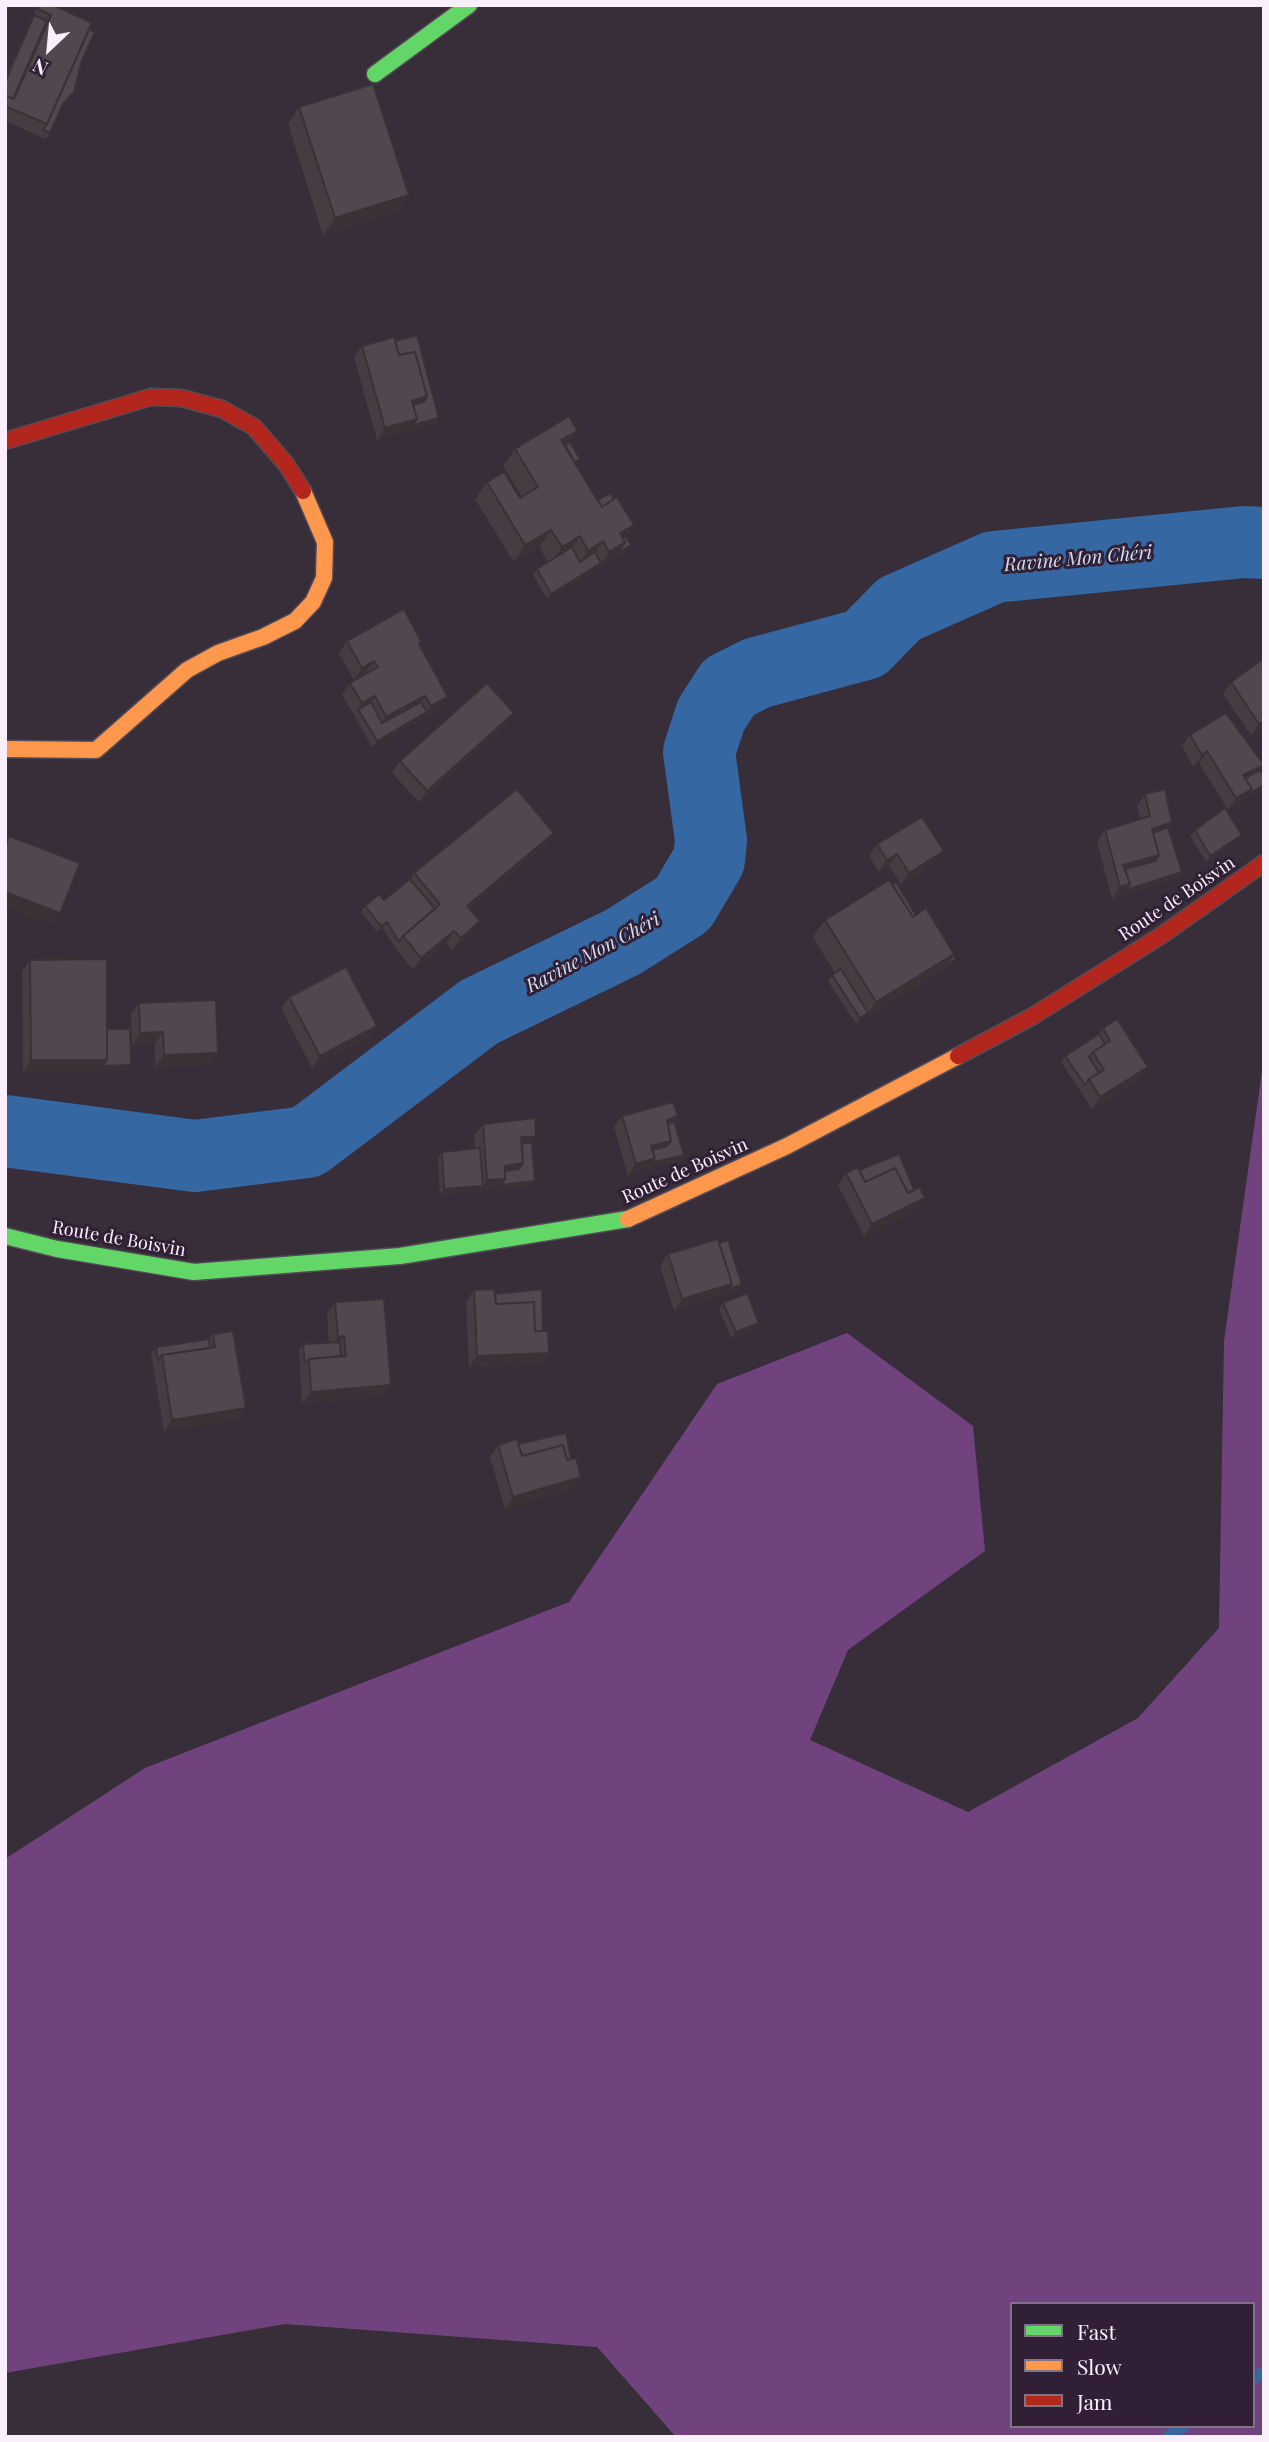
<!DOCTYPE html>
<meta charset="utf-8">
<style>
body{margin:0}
#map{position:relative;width:1269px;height:2442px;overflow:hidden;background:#372e3a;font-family:"Playfair Display",serif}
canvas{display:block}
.frame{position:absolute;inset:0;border:7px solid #fbeffe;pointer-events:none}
.legend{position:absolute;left:1010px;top:2302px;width:245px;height:126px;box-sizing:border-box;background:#301f35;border:2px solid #817285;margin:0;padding:9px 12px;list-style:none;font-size:21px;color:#fbeffe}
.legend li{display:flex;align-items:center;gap:14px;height:35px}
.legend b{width:35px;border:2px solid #817285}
.north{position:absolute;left:14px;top:14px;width:70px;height:70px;-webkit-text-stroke:5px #301f35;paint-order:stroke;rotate:206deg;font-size:19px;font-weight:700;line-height:28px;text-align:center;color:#fbeffe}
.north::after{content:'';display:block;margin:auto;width:24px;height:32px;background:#fbeffe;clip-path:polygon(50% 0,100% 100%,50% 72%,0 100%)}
</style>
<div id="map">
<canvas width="1269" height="2442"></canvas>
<div class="frame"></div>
<ul class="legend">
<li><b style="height:9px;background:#63d668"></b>Fast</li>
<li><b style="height:9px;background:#ff974d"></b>Slow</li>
<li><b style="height:9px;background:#b3261e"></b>Jam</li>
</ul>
<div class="north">N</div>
</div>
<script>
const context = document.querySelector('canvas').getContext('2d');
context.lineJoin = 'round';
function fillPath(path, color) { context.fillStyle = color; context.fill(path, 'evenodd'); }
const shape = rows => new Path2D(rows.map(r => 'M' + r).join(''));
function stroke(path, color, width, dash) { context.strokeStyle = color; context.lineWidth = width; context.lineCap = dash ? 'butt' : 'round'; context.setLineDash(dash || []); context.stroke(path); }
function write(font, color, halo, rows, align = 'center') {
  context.font = font + ' "Playfair Display",serif'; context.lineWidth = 6; context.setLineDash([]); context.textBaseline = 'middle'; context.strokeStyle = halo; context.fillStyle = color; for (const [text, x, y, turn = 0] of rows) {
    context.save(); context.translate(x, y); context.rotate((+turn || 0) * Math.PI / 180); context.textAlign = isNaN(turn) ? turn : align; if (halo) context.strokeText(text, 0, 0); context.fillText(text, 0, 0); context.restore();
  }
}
fillPath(shape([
 [1264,1057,1264,2437,676,2437,597,2347,285,2324,5,2373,5,1859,145,1768,569,1602,717,1384,847,1333,973,1426,985,1551,848,1650,810,1740,968,1812,1138,1718,1219,1628,1224,1341],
 [1012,2304,1253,2304,1253,2426,1012,2426]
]), '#70437e');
stroke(shape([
 [1253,2379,1264,2372],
 [1168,2437,1184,2426]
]), '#3567a3', 12);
stroke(shape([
 [5,1131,195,1156,307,1142,479,1012,623,942,683,904,709,860,711,840,699,752,711,715,729,687,757,673,865,644,899,609,994,567,1244,542,1264,543]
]), '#3567a3', 72);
const fast = shape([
 [375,74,469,5],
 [5,1236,57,1249,194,1272,400,1256,628,1219]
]);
const slow = shape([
 [5,749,96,750,187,670,218,653,263,637,295,621,313,602,324,578,325,542,303,491],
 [628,1219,787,1146,958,1056]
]);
const jam = shape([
 [5,441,151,397,181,398,222,409,254,427,286,464,303,491],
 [958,1056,1033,1016,1162,935,1264,863]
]);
stroke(fast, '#534b55', 19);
stroke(slow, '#534b55', 19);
stroke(jam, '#534b55', 19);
stroke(fast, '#63d668', 16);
stroke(slow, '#ff974d', 16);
stroke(jam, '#b3261e', 16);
fillPath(shape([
 [38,5,60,5,62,9,89,29,74,92,62,106,50,133,46,139,5,121,5,78],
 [299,107,409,195,397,212,323,235,288,124],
 [395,341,439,418,435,424,377,440,354,357,362,346],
 [570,442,576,465,598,500,634,525,626,536,627,551,547,599,533,575,537,569,548,562,539,547,514,562,475,499,487,482,520,498,522,497,503,466,515,449],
 [347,641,422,643,420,646,440,709,372,747,342,694,350,683,366,674,365,673,354,680,339,653],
 [1264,658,1264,727,1251,735,1223,694,1231,682],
 [514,713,506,725,419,802,392,773,400,761],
 [1190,735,1264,765,1260,770,1263,788,1228,810,1199,763,1193,767,1182,746],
 [1145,794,1172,822,1168,827,1182,872,1178,878,1112,899,1097,842,1105,830,1140,819,1137,806],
 [1195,830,1238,840,1206,862,1190,836],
 [877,844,936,863,901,884,889,866,879,872,869,856],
 [546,845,470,908,480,921,472,933,452,950,446,943,413,970,395,948,383,928,377,932,361,912,365,906,384,900,410,879,414,873],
 [916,915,953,955,956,959,952,965,856,1024,828,981,832,975,835,973,813,937,825,920],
 [30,960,107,1029,127,1071,23,1072,22,971],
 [289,997,369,1038,312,1068,281,1008],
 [139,1003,210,1065,155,1067,155,1044,132,1045,131,1014],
 [1103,1028,1140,1079,1092,1109,1061,1062,1065,1056,1099,1034],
 [622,1116,678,1116,674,1121,680,1161,646,1169,628,1176,614,1127],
 [483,1124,532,1143,531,1187,440,1195,438,1158,442,1152,475,1148,474,1136],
 [859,1170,914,1189,925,1198,917,1210,864,1236,838,1185,846,1173],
 [719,1243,742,1285,738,1291,674,1311,660,1266,668,1254],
 [474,1290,495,1294,543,1331,549,1353,540,1365,469,1367,466,1302],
 [335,1302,383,1397,302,1403,299,1350,303,1344,329,1343,327,1314],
 [723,1303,759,1323,755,1329,731,1338,719,1309],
 [213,1334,237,1420,164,1431,151,1353,156,1347,209,1339],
 [518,1444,573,1489,505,1509,490,1457,498,1445]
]), '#463d43');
fillPath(shape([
 [409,195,397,212,323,235,335,218],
 [427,396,419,408,409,411,412,401],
 [439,418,435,424,377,440,385,428,417,419],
 [578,431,566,448,561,440],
 [634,525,622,542,620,533],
 [551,530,539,547,514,562,525,545],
 [580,536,568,553,550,564,562,547],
 [603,541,591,558,576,568,588,551],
 [625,542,631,545,627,551,597,569,609,552],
 [601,563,597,569,547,599,551,594],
 [374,661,365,673,354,680,362,668],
 [375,696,366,708,358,709,362,703],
 [425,696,417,708,378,729,386,717],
 [448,697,440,709,372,747,377,741,427,712,431,706],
 [514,713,506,725,419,802,427,791],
 [1264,721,1264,727,1251,735,1259,724],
 [1207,751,1199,763,1193,767,1202,755],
 [1264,765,1256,776,1241,784,1243,775],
 [1264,785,1263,788,1228,810,1236,798,1252,789],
 [1172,822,1164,833,1149,839,1152,829],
 [554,833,546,845,459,917,467,906],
 [1242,835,1238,840,1206,862,1210,856],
 [944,851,936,863,901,884,909,873],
 [897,854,889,866,879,872,887,860],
 [1159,855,1151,867,1121,875,1123,865],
 [1182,872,1178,878,1112,899,1120,887],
 [5,892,60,913,52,925,5,907],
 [480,921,472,933,452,950,461,938],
 [387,922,383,928,377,932,381,926],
 [454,931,446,943,413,970,421,958],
 [954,954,946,965,956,959,952,965,856,1024,860,1018,868,1013,876,1002],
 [377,1026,369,1038,312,1068,320,1056],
 [163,1032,155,1044,132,1045,140,1033],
 [218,1053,210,1065,155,1067,164,1055],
 [31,1060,107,1060,131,1065,127,1071,23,1072],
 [1148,1067,1140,1079,1092,1109,1100,1097],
 [678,1116,670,1127,667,1120],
 [521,1137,536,1137,528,1149,518,1149],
 [671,1141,663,1152,648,1156,651,1146],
 [684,1155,680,1161,646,1169,628,1176,636,1164,655,1158],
 [523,1163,515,1175,501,1177,505,1166],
 [505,1179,497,1191,440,1195,444,1189,483,1186,487,1180],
 [535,1181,531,1187,497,1191,501,1185],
 [925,1198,917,1210,864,1236,872,1224],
 [732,1284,742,1285,738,1291,674,1311,682,1299],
 [759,1323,755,1329,731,1338,736,1332],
 [344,1336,336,1348,330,1348,338,1337],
 [549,1353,540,1365,469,1367,477,1356],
 [391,1385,383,1397,302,1403,311,1392],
 [246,1408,237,1420,164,1431,172,1420],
 [581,1477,573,1489,505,1509,513,1497]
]), '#393237');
const building = shape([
 [40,5,53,5,92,23,47,124,5,106,5,95,14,99,51,15,38,9,40,5],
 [53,5,60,5,63,7,62,9,53,5],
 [34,15,47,21,13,99,5,95,5,82,34,15],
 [89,29,95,32,82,60,74,92,63,104,50,133,43,130,47,124,89,29],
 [373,84,409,195,335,218,299,107,373,84],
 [417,335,439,418,413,425,417,419,413,405,424,402,427,396,415,352,399,355,395,341,417,335],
 [394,337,399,355,415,352,427,396,412,401,417,419,385,428,362,346,394,337],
 [569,416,578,431,561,440,595,496,602,507,617,497,634,525,620,533,625,542,609,552,603,541,588,551,580,536,562,547,551,530,525,545,487,482,504,472,520,498,538,487,515,449,569,416],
 [570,442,580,459,575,462,565,445,570,442],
 [610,493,614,499,602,507,598,500,610,493],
 [626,536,631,545,618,553,625,542,623,538,626,536],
 [572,547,580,562,595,552,601,563,551,594,537,569,572,547],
 [404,609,422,643,419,644,448,697,431,706,425,696,386,717,375,696,362,703,350,683,378,667,374,661,362,668,347,641,404,609],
 [1264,658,1264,721,1259,724,1231,682,1264,658],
 [487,683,514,713,427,791,400,761,487,683],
 [371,702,382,723,421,702,427,712,377,741,358,709,371,702],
 [1226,713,1264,765,1243,775,1252,789,1236,798,1207,751,1202,755,1190,735,1226,713],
 [1260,770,1264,776,1264,785,1248,794,1252,789,1245,778,1260,770],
 [517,789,554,833,467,906,480,921,461,938,454,931,421,958,403,936,440,904,414,873,517,789],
 [1165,789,1172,822,1152,829,1159,855,1123,865,1130,884,1120,887,1105,830,1150,816,1145,794,1165,789],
 [1225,808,1242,835,1210,856,1195,830,1225,808],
 [922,817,944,851,909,873,897,854,887,860,877,844,922,817],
 [1168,827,1182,872,1126,890,1130,884,1125,869,1155,861,1159,855,1153,833,1168,827],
 [9,836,80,863,60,913,5,892,5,847,9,836],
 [410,879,435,909,403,936,399,942,387,922,381,926,365,906,379,894,384,900,410,879],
 [889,880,913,917,926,908,954,954,876,1002,825,920,889,880],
 [896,882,916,915,913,917,892,884,896,882],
 [953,955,956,959,946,965,953,955],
 [107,959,107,1060,31,1060,30,960,107,959],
 [346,967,377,1026,320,1056,289,997,346,967],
 [841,969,868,1013,860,1018,832,975,841,969],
 [216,1000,218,1053,164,1055,163,1032,140,1033,139,1003,216,1000],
 [1117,1019,1148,1067,1100,1097,1089,1079,1104,1070,1093,1052,1110,1041,1103,1028,1117,1019],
 [107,1029,130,1029,131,1065,103,1066,107,1060,107,1029],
 [1099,1034,1105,1044,1093,1052,1089,1057,1099,1073,1089,1079,1085,1085,1065,1056,1099,1034],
 [673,1102,678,1116,667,1120,671,1141,651,1146,655,1158,636,1164,622,1116,673,1102],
 [535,1118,536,1137,521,1137,523,1163,505,1166,505,1179,487,1180,483,1124,535,1118],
 [674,1121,684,1155,651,1163,655,1158,652,1150,667,1146,671,1141,668,1124,674,1121],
 [522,1143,532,1143,535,1181,501,1185,505,1179,505,1171,519,1169,523,1163,522,1143],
 [480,1148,483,1186,444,1189,442,1152,480,1148],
 [899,1154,914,1189,908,1193,895,1168,865,1182,859,1170,899,1154],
 [858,1167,865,1182,895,1168,908,1193,920,1187,925,1198,872,1224,846,1173,858,1167],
 [718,1239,732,1284,682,1299,668,1254,718,1239],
 [728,1240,742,1285,728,1289,732,1284,719,1243,728,1240],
 [494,1289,496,1304,534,1302,535,1331,548,1331,549,1353,477,1356,474,1290,494,1289],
 [542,1289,543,1331,535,1331,534,1302,496,1304,495,1294,542,1289],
 [747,1293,759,1323,736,1332,723,1303,747,1293],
 [384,1299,391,1385,311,1392,309,1359,346,1356,344,1336,338,1337,335,1302,384,1299],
 [233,1331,246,1408,172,1420,162,1355,215,1347,213,1334,233,1331],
 [209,1339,210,1348,162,1355,158,1361,156,1347,209,1339],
 [340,1342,341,1356,309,1359,305,1364,303,1344,340,1342],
 [566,1433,571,1459,567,1460,563,1445,522,1456,518,1444,566,1433],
 [517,1439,522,1456,563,1445,567,1460,576,1458,581,1477,513,1497,498,1445,517,1439]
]);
fillPath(building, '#51474e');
stroke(building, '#393237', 2);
write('18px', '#fbeffe', '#301f35', [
 ["Route de Boisvin",1177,899,-34],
 ["Route de Boisvin",685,1171,-24],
 ["Route de Boisvin",119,1239,10]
]);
write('italic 19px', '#d0dff1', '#301f35', [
 ["Ravine Mon Chéri",1078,559,-5],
 ["Ravine Mon Chéri",593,953,-28]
]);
</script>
